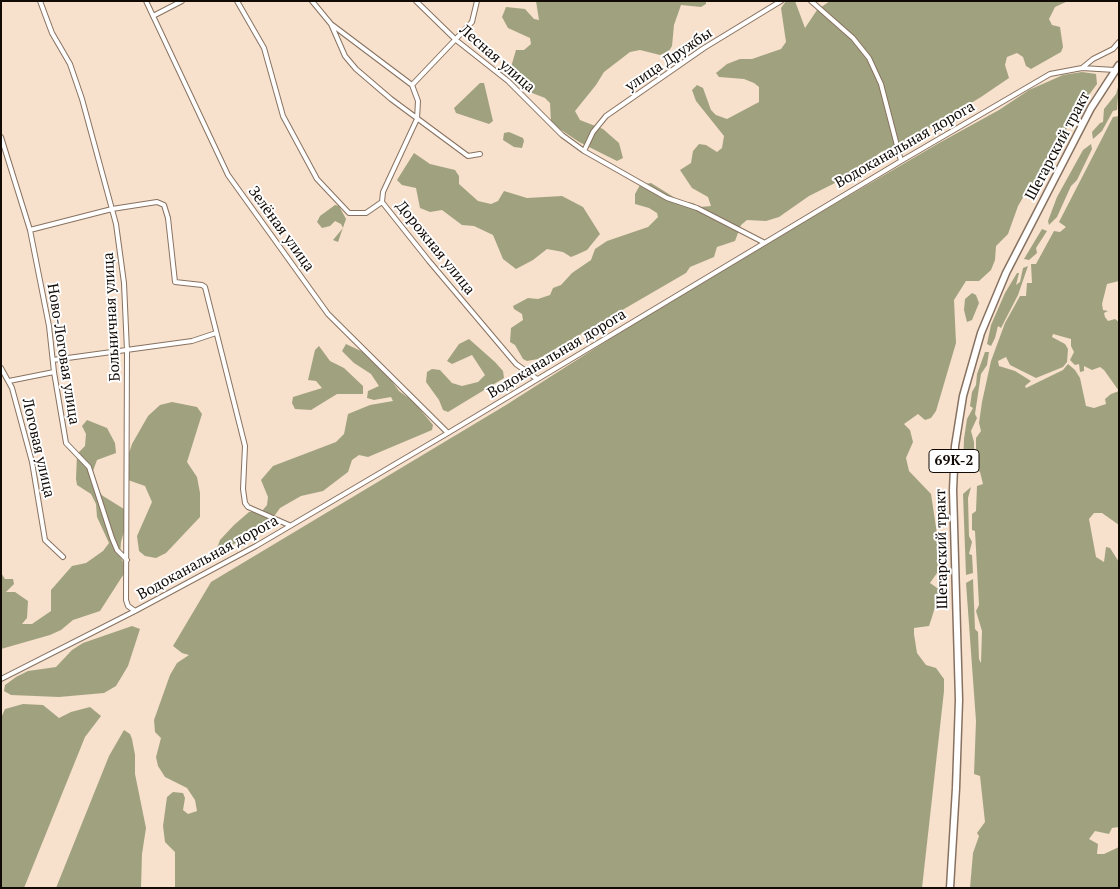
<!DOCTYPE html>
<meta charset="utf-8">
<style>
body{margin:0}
#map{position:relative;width:1120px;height:889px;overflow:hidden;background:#f7e0cc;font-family:"PT Serif",serif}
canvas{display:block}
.frame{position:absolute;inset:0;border:2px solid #120a05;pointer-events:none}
</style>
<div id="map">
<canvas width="1120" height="889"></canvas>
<div class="frame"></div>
</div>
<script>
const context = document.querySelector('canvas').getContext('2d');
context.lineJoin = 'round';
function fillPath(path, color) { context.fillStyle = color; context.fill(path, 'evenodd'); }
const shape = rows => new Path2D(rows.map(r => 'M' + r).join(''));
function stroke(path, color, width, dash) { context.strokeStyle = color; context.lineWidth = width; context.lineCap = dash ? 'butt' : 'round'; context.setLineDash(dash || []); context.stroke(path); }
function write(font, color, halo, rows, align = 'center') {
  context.font = font + ' "PT Serif",serif'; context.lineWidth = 4; context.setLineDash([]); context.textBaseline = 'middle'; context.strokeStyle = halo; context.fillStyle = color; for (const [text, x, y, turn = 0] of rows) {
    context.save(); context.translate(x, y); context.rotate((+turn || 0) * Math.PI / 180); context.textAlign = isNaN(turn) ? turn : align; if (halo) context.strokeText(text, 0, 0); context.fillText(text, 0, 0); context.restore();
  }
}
fillPath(shape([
 [536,1,706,1,706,4,701,7,681,5,674,25,672,46,669,51,660,55,640,50,630,52,604,72,596,85,575,111,580,120,603,129,619,143,623,158,617,161,579,142,551,123,550,103,545,98,527,91,511,67,516,50,524,50,531,44,530,38,508,28,502,17,506,7,525,9,534,19,539,20],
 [786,1,795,1,805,28,817,10,830,1,1068,1,1055,7,1049,19,1052,25,1060,27,1063,47,1061,52,1031,69,1026,66,1023,57,1017,53,1007,57,1005,65,1009,78,981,97,908,141,881,152,853,174,809,196,779,217,766,221,747,220,741,225,735,241,717,247,714,257,690,267,686,273,538,359,527,361,523,359,515,345,510,342,511,328,523,320,522,314,514,309,513,306,528,298,538,299,550,295,553,288,561,285,572,273,591,260,595,249,607,241,648,227,658,217,657,213,649,208,635,204,635,194,640,185,651,183,680,201,693,203,700,207,711,206,708,197,692,188,680,170,691,163,693,151,699,144,706,145,717,152,722,148,724,136,696,101,692,90,697,85,703,88,711,110,716,115,727,119,759,102,759,87,754,83,744,79,719,77,716,73,727,64,740,59,752,59,781,49,786,42,781,8],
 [1082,72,1096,74,1097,84,1074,115,1036,186,1025,194,1018,206,1008,234,996,246,995,260,991,270,979,281,966,281,954,300,956,343,936,411,931,418,925,420,918,414,904,424,910,430,913,442,906,458,909,471,931,494,939,547,937,573,930,583,940,590,932,617,929,626,914,628,914,634,917,653,926,665,936,668,944,679,944,691,922,888,175,888,175,852,165,842,163,826,167,797,173,792,183,793,185,798,183,810,188,814,197,811,195,800,187,788,165,777,158,766,156,757,161,738,155,732,154,720,170,675,177,663,189,655,182,653,173,646,211,582,506,405,674,298,939,143,999,110,1029,90,1063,75],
 [480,83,484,83,493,121,489,124,456,113,454,108],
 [1119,84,1117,110,1113,111,1102,131,1093,139,1092,132,1100,123,1103,122,1104,109,1116,94],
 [1119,116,1119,281,1107,284,1102,304,1103,310,1108,311,1104,313,1105,317,1108,321,1115,319,1119,322,1119,525,1102,513,1094,513,1089,519,1096,557,1104,562,1106,547,1110,548,1119,562,1119,827,1112,828,1109,834,1095,831,1089,839,1098,844,1097,854,1104,854,1119,847,1119,888,970,888,973,853,979,836,977,833,985,822,980,776,974,774,976,721,966,583,973,579,975,629,978,632,979,659,981,663,982,631,976,611,979,605,975,531,972,530,972,514,976,511,977,486,983,484,980,472,976,469,976,438,981,431,979,423,982,402,991,361,1005,323,1020,296,1026,296,1027,283,1032,283,1031,264,1036,264,1054,231,1060,232,1066,227,1059,222,1113,117],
 [1053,334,1071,339,1071,346,1074,352,1070,360,1075,365,1079,364,1080,372,1084,371,1084,366,1092,370,1100,367,1104,370,1119,391,1111,394,1105,399,1106,404,1094,408,1086,406,1080,378,1075,370,1068,364,1063,370,1026,388,1025,386,1031,381,1015,371,999,366,998,361,1006,357,1010,365,1036,378,1063,367,1067,362,1068,349,1065,344,1052,337],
 [509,132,523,138,524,141,522,148,514,147,503,140,504,133],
 [1091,144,1092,149,1077,180,1071,186,1057,217,1049,225,1048,221,1057,197,1083,150],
 [414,153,430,164,455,170,459,176,459,184,478,201,491,204,498,201,504,191,527,198,562,196,583,207,600,234,587,250,576,255,571,257,563,252,547,249,533,260,516,269,503,259,493,235,474,226,462,225,442,210,430,212,420,208,416,188,402,185,397,180],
 [335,205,339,206,346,219,338,242,333,240,343,228,341,224,335,221,330,226,322,228,317,222,320,216],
 [1042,229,1047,231,1036,248,1037,253,1029,260,1024,259],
 [1028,266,1018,295,1001,328,998,326,995,338,991,346,987,344,991,325,1005,293,1017,273,1019,273,1016,285,1020,282,1023,268],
 [972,293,976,295,979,303,972,320,967,322,964,310,965,299],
 [469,339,495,362,503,371,504,378,448,412,443,410,439,400,426,382,427,372,432,369,440,370,452,383,462,386,478,382,485,375,472,355,452,364,447,361,459,344],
 [346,344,363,352,388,376,399,391,414,402,433,425,432,430,368,457,359,455,352,460,348,472,323,491,301,496,280,508,275,515,257,530,226,549,217,548,220,540,234,525,249,512,262,511,267,505,268,497,261,480,273,466,336,442,344,434,348,414,370,405,393,401,391,397,374,400,367,398,368,391,379,386,371,374,354,363,342,351],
 [319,346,330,361,344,368,363,386,363,394,337,394,311,410,295,409,292,403,293,397,322,388,316,381,308,380,315,350],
 [985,352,989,352,987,365,981,374,975,414,977,418,971,431,974,442,974,464,969,466,963,464,964,439,967,419,973,408,970,406,972,392,976,385,977,374],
 [172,402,197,407,202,414,187,462,197,477,200,493,200,517,166,553,156,558,145,556,139,551,137,536,152,502,145,486,128,480,124,469,132,444,148,416,160,405],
 [87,420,107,428,115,443,116,453,97,460,93,471,94,487,103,496,124,509,126,524,121,542,120,556,127,569,100,611,73,620,61,630,50,635,1,649,1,573,5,579,13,579,14,584,6,592,15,592,28,601,27,618,22,624,32,624,51,611,51,590,72,566,86,563,103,551,109,543,97,517,96,504,91,494,77,485,76,479,77,454,85,446,86,434,82,426],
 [971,487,968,498,969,536,972,542,969,554,972,555,973,573,966,575,963,494],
 [132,626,140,629,128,666,116,686,104,693,59,697,11,695,4,691,5,685,16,677,28,671,56,667,72,650,83,643],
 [23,704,43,705,59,718,71,712,90,707,101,716,85,737,24,888,1,888,1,718,5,709],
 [124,730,130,734,132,739,135,755,135,774,146,828,142,854,141,888,56,888,109,756]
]), '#a0a27f');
const minor = shape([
 [40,1,52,33,70,64,82,99,116,224,124,283,127,351,126,600,128,606,135,611],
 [146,1,228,175,328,314,448,433],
 [237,1,264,48,283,116,317,179,349,213,366,213,382,202],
 [312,1,331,24,412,85],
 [416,1,456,40,508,81,562,135,584,151,667,198,697,208,763,242],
 [477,1,472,22,412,85,418,101,417,119,383,192,382,202,429,261,516,364,537,379],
 [811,1,853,38,869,58,881,84,901,161],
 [153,16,182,1],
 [331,24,345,56,356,69,391,99,468,156,480,154],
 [1082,68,1115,70],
 [1,137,30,230,49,326,54,372,66,443,89,467,112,538,117,550,127,560],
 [584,151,593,132,606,116,704,48,781,1],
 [30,230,112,209,157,202,164,205,168,218,175,282,202,285,205,287,245,446,243,489,245,503,248,507,289,525],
 [53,360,192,341,216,333],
 [1,368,12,388,32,462,45,540,63,557],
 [9,381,54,372],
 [1,679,135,611,256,546,448,433,901,161,1050,74,1082,68,1093,59,1113,49,1119,42]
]);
const primary = shape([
 [950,888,956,788,959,700,953,490,955,446,963,396,981,333,1006,273,1091,108,1119,65]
]);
stroke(minor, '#877261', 6);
stroke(primary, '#877261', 9);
stroke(minor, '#fff', 4);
stroke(primary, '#fff', 6);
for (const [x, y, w] of [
 [954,461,50]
]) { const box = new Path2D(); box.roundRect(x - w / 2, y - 11.5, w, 23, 4); context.fillStyle = '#fff'; context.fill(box); stroke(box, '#120a05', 1); }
write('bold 14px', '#120a05', null, [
 ["69К-2",954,461]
]);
write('15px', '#120a05', '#fff', [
 ["Лесная улица",497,59,41],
 ["улица Дружбы",669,60,-34],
 ["Водоканальная дорога",905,145,-30],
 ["Шегарский тракт",1058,146,-62],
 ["Зелёная улица",281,229,54],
 ["Дорожная улица",435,248,51],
 ["Больничная улица",112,317,-93],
 ["Ново-Логовая улица",63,354,81],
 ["Водоканальная дорога",557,354,-31],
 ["Логовая улица",38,448,77],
 ["Шегарский тракт",942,549,-91],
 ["Водоканальная дорога",208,558,-29]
]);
</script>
